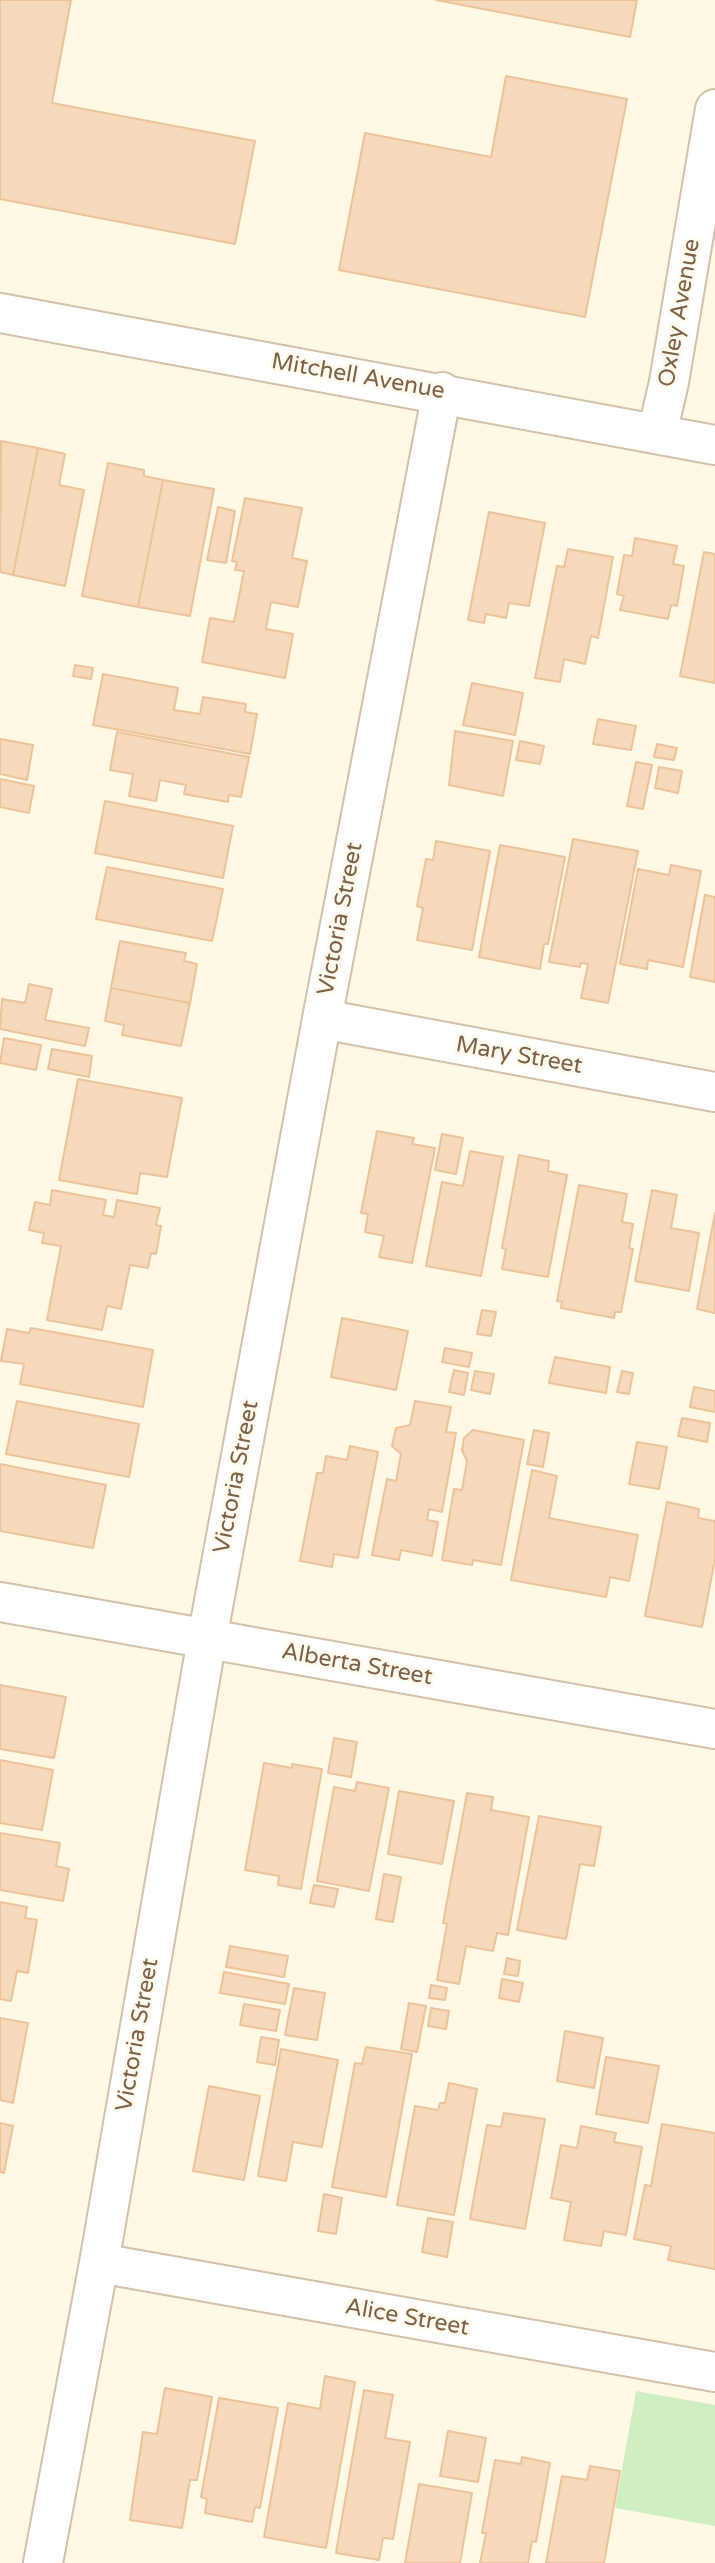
<!DOCTYPE html>
<style>
body{margin:0}
canvas{display:block;background:#fef8e5}
</style>
<canvas width="715" height="2563"></canvas>
<script>
const context = document.querySelector('canvas').getContext('2d');
context.lineJoin = 'round';
function fillPath(path, color) { context.fillStyle = color; context.fill(path, 'evenodd'); }
const shape = rows => new Path2D(rows.map(r => 'M' + r).join(''));
function stroke(path, color, width, dash) { context.strokeStyle = color; context.lineWidth = width; context.lineCap = dash ? 'butt' : 'round'; context.setLineDash(dash || []); context.stroke(path); }
function write(font, color, halo, rows, align = 'center') {
  context.font = font + ' "Varela Round",sans-serif'; context.lineWidth = 6; context.setLineDash([]); context.textBaseline = 'middle'; context.strokeStyle = halo; context.fillStyle = color; for (const [text, x, y, turn = 0] of rows) {
    context.save(); context.translate(x, y); context.rotate((+turn || 0) * Math.PI / 180); context.textAlign = isNaN(turn) ? turn : align; if (halo) context.strokeText(text, 0, 0); context.fillText(text, 0, 0); context.restore();
  }
}
fillPath(shape([
 [636,2391,715,2405,715,2526,615,2508]
]), '#cfeec2');
const building = shape([
 [0,0,71,0,52,103,255,141,235,244,0,199,0,0],
 [436,0,637,0,630,37,436,0],
 [506,76,627,99,585,317,339,270,365,133,491,157,506,76],
 [1,441,38,448,13,575,0,572,1,441],
 [38,448,65,454,59,485,84,490,65,586,13,575,38,448],
 [108,463,144,470,144,476,163,480,138,607,82,596,108,463],
 [163,480,214,489,190,616,138,607,163,480],
 [245,498,302,508,292,558,307,561,298,607,271,602,266,629,293,634,285,678,202,662,210,618,234,622,244,571,235,570,237,562,232,561,245,498],
 [218,507,235,511,226,563,207,560,218,507],
 [489,512,545,523,529,606,509,603,506,618,486,614,484,623,468,620,489,512],
 [635,538,677,546,673,564,684,566,677,606,671,605,668,619,620,610,624,596,617,594,624,555,632,556,635,538],
 [568,549,613,557,598,638,591,636,585,664,564,659,560,682,535,678,557,566,564,567,568,549],
 [704,552,715,554,715,683,680,676,704,552],
 [75,665,93,668,91,679,73,676,75,665],
 [103,674,178,688,174,710,200,714,203,697,246,704,245,712,257,714,250,754,93,725,103,674],
 [472,683,523,693,515,735,463,725,472,683],
 [598,719,636,726,631,750,593,744,598,719],
 [455,731,513,741,503,796,449,785,455,731],
 [117,732,249,757,241,797,229,795,228,802,184,794,186,785,160,780,156,801,129,796,133,774,110,770,117,732],
 [0,739,33,745,27,780,0,774,0,739],
 [520,741,544,746,540,764,516,760,520,741],
 [657,744,677,748,674,760,654,757,657,744],
 [636,762,652,765,643,809,627,806,636,762],
 [659,767,682,771,678,793,655,788,659,767],
 [0,779,34,786,29,813,0,807,0,779],
 [105,801,233,826,223,878,95,853,105,801],
 [573,839,638,851,608,1003,581,998,588,964,581,963,580,967,549,962,573,839],
 [436,841,490,851,472,950,417,940,423,908,417,906,426,859,433,860,436,841],
 [500,845,565,857,548,944,544,944,540,969,479,957,500,845],
 [671,865,701,871,683,967,648,960,647,969,620,964,638,869,669,875,671,865],
 [107,867,223,889,212,941,96,919,107,867],
 [705,895,715,897,715,982,690,977,705,895],
 [120,941,186,953,184,961,197,964,190,1003,111,988,120,941],
 [29,984,52,989,45,1020,89,1028,85,1046,0,1029,2,999,25,1003,29,984],
 [111,988,190,1003,181,1046,122,1035,124,1025,105,1021,111,988],
 [4,1038,41,1045,36,1070,0,1063,4,1038],
 [52,1049,92,1056,89,1077,48,1069,52,1049],
 [78,1079,182,1098,167,1177,140,1173,137,1194,59,1180,78,1079],
 [377,1131,414,1138,412,1144,435,1148,412,1263,379,1257,384,1236,365,1232,368,1214,361,1213,377,1131],
 [442,1134,463,1138,456,1174,435,1170,442,1134],
 [470,1151,503,1157,481,1276,426,1266,442,1182,463,1186,470,1151],
 [519,1155,549,1161,548,1171,567,1175,548,1277,502,1269,506,1249,502,1248,519,1155],
 [579,1185,627,1194,622,1222,633,1224,629,1248,633,1249,621,1312,615,1312,614,1318,561,1308,562,1302,557,1301,579,1185],
 [52,1190,106,1200,103,1215,114,1217,117,1200,160,1208,156,1225,161,1226,156,1254,151,1253,148,1268,130,1265,121,1309,107,1306,102,1330,47,1320,61,1246,42,1243,44,1233,29,1230,35,1202,50,1205,52,1190],
 [652,1190,677,1195,671,1228,699,1233,689,1291,635,1281,652,1190],
 [715,1213,715,1313,697,1309,715,1213],
 [482,1310,496,1312,491,1336,477,1334,482,1310],
 [342,1318,408,1331,396,1390,331,1377,342,1318],
 [31,1328,153,1350,143,1407,20,1384,24,1364,1,1361,7,1329,29,1333,31,1328],
 [445,1348,472,1353,469,1367,442,1362,445,1348],
 [555,1357,610,1367,606,1393,549,1383,555,1357],
 [454,1370,468,1373,464,1395,449,1392,454,1370],
 [475,1371,494,1374,490,1394,471,1390,475,1371],
 [622,1371,633,1373,629,1394,617,1392,622,1371],
 [694,1387,715,1391,715,1412,690,1407,694,1387],
 [17,1401,139,1424,129,1477,6,1454,17,1401],
 [415,1401,451,1407,446,1432,456,1433,442,1512,429,1509,427,1520,438,1522,432,1556,401,1550,399,1560,372,1555,387,1479,396,1481,401,1454,392,1446,396,1428,410,1425,415,1401],
 [682,1418,710,1423,707,1442,678,1436,682,1418],
 [473,1430,524,1440,501,1565,473,1560,472,1565,442,1560,454,1489,462,1490,467,1461,462,1450,464,1438,473,1430],
 [534,1430,549,1433,543,1467,527,1464,534,1430],
 [637,1442,667,1447,659,1489,629,1484,637,1442],
 [350,1446,378,1452,358,1558,334,1554,332,1567,300,1561,317,1473,323,1473,326,1456,347,1460,350,1446],
 [0,1464,106,1485,93,1548,0,1531,0,1464],
 [532,1470,557,1476,549,1518,638,1535,629,1581,610,1577,606,1597,511,1580,532,1470],
 [667,1502,699,1509,698,1518,715,1521,715,1559,702,1627,645,1616,667,1502],
 [0,1685,66,1697,54,1758,0,1749,0,1685],
 [334,1738,357,1742,351,1777,328,1773,334,1738],
 [0,1760,53,1770,42,1830,0,1823,0,1760],
 [264,1763,292,1768,292,1764,322,1769,301,1889,278,1885,279,1876,245,1870,264,1763],
 [357,1782,389,1788,369,1891,317,1881,334,1787,355,1791,357,1782],
 [399,1791,454,1801,442,1864,388,1854,399,1791],
 [467,1793,493,1797,491,1810,529,1817,508,1935,497,1933,493,1951,466,1946,459,1984,437,1980,447,1924,443,1923,467,1793],
 [539,1816,601,1827,594,1866,580,1864,566,1939,517,1930,539,1816],
 [0,1833,60,1843,56,1866,69,1869,63,1901,0,1890,0,1833],
 [384,1874,401,1877,393,1922,376,1919,384,1874],
 [314,1885,338,1889,334,1907,310,1903,314,1885],
 [0,1902,27,1907,25,1918,37,1920,28,1973,17,1971,11,2001,0,1999,0,1902],
 [230,1946,288,1956,284,1977,226,1967,230,1946],
 [507,1958,520,1961,518,1976,504,1974,507,1958],
 [224,1972,289,1984,285,2004,220,1993,224,1972],
 [502,1979,523,1983,519,2002,499,1998,502,1979],
 [431,1985,447,1988,445,2000,429,1998,431,1985],
 [294,1988,325,1993,317,2040,285,2035,294,1988],
 [409,2003,426,2006,417,2052,401,2049,409,2003],
 [244,2004,280,2010,276,2031,240,2025,244,2004],
 [431,2008,449,2011,446,2029,428,2026,431,2008],
 [0,2018,28,2023,13,2103,0,2100,0,2018],
 [565,2031,603,2038,594,2088,557,2081,565,2031],
 [261,2037,279,2040,275,2065,257,2062,261,2037],
 [366,2047,412,2054,386,2197,332,2187,355,2063,362,2064,366,2047],
 [281,2049,338,2060,322,2147,293,2142,286,2181,258,2176,281,2049],
 [606,2057,659,2066,648,2123,596,2114,606,2057],
 [449,2083,477,2089,454,2215,397,2205,415,2106,438,2110,440,2103,445,2103,449,2083],
 [209,2086,260,2096,244,2180,193,2171,209,2086],
 [504,2113,545,2119,525,2229,470,2219,487,2125,501,2127,504,2113],
 [0,2123,13,2126,4,2173,0,2172,0,2123],
 [662,2124,715,2133,715,2269,668,2260,671,2246,634,2239,645,2185,651,2186,662,2124],
 [581,2126,616,2133,614,2142,642,2147,626,2235,604,2231,601,2246,564,2240,571,2202,551,2198,561,2145,577,2148,581,2126],
 [324,2194,342,2198,336,2234,318,2231,324,2194],
 [428,2218,453,2222,447,2257,422,2252,428,2218],
 [325,2376,355,2382,326,2548,264,2537,288,2403,320,2409,325,2376],
 [165,2388,212,2397,197,2480,190,2480,182,2528,130,2520,143,2432,157,2434,165,2388],
 [364,2390,393,2395,385,2438,410,2442,393,2539,383,2538,379,2560,336,2553,364,2390],
 [219,2398,278,2408,260,2508,255,2507,252,2522,205,2513,207,2499,201,2497,219,2398],
 [448,2431,486,2438,478,2482,440,2476,448,2431],
 [522,2457,550,2463,536,2542,532,2541,528,2563,480,2563,486,2533,482,2533,495,2460,521,2464,522,2457],
 [590,2466,620,2471,604,2563,546,2563,562,2476,587,2480,590,2466],
 [419,2484,472,2493,460,2563,405,2563,419,2484]
]);
fillPath(building, '#f6d9ba');
stroke(building, '#ebc299', 2);
const minor = shape([
 [657,434,669,382,715,109],
 [322,1019,715,1092],
 [0,1602,715,1729],
 [99,2263,715,2372],
 [43,2563,99,2263,207,1639,322,1019,442,392]
]);
const tertiary = shape([
 [0,313,715,445]
]);
stroke(minor, '#d2c0aa', 42);
stroke(tertiary, '#d2c0aa', 42);
stroke(minor, '#fff', 38);
stroke(tertiary, '#fff', 38);
write('23px', '#7b6047', '#fffaee', [
 ["Oxley Avenue",680,313,-80],
 ["Mitchell Avenue",358,377,10],
 ["Victoria Street",341,919,-79],
 ["Mary Street",519,1056,10],
 ["Victoria Street",237,1477,-79],
 ["Alberta Street",357,1665,10],
 ["Victoria Street",138,2035,-80],
 ["Alice Street",407,2318,10]
]);
</script>
